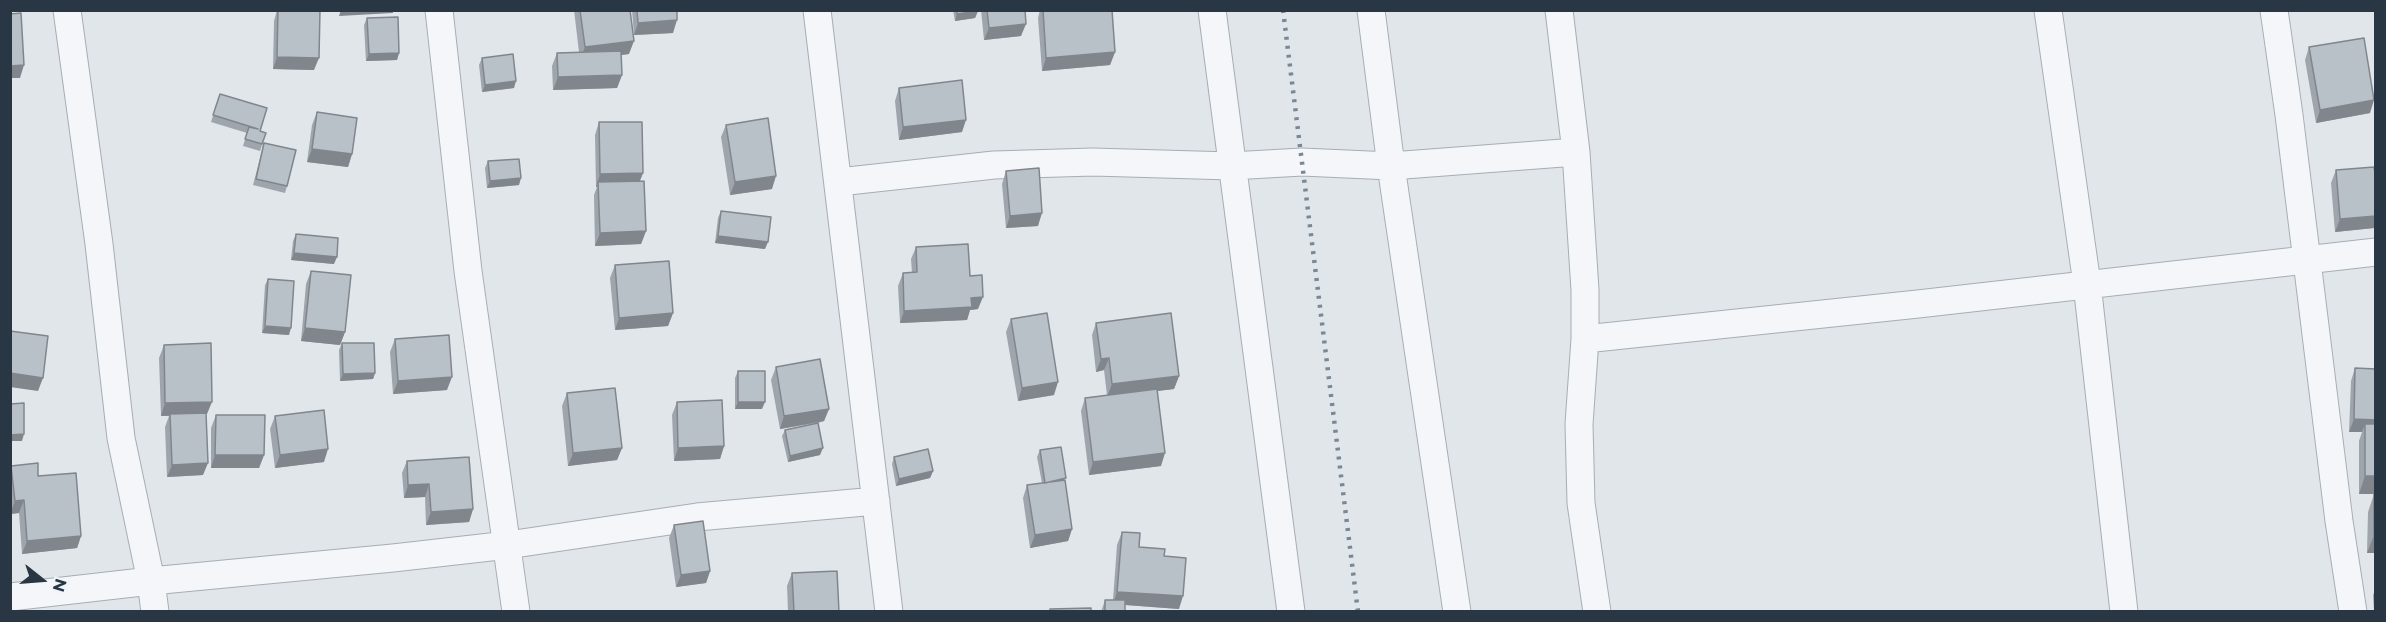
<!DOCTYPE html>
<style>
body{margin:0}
#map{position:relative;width:2386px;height:622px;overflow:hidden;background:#e1e6eb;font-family:Montserrat,sans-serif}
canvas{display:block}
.frame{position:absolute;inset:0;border:12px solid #293643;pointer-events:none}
.north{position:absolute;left:12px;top:550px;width:60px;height:60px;-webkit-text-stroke:4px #f1f5f8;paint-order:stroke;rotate:107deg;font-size:16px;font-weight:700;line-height:24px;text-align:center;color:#293643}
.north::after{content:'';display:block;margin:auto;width:21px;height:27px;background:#293643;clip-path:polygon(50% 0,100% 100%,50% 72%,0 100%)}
</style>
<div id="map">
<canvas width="2386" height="622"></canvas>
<div class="frame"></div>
<div class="north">N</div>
</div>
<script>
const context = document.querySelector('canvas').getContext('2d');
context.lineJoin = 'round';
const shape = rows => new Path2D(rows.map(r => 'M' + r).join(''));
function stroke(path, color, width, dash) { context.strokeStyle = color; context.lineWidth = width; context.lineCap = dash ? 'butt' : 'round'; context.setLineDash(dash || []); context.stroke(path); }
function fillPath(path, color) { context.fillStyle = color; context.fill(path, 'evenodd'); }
const minor = shape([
 [67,10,99,244,121,438,151,581,155,612],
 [439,10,468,271,516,612],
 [817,10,889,612],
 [1212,10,1291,612],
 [1371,10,1391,166,1457,612],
 [1559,10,1576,152,1585,290,1585,339,1579,424,1581,503,1597,612],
 [2048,10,2087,284,2124,612],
 [2274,10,2289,115,2339,521,2353,612],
 [839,182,994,165,1093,162,1231,166,1302,162,1391,166,1576,152],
 [1585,339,1918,304,2376,252],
 [10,597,151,581,393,558,508,545,697,517,876,501]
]);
stroke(minor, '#a6aeb5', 29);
stroke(minor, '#f4f6f9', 27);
stroke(shape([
 [1283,10,1358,612]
]), '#7a8895', 4.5, [3, 6]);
fillPath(shape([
 [277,10,320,10,314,70,273,69,274,21],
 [574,10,630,10,629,54,621,55,622,75,617,88,553,90,552,66,557,53,579,52],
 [632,10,677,10,673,33,634,35],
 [953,10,978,11,975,18,955,21],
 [981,10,1025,10,1021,36,984,40],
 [1040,10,1112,10,1115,52,1110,65,1042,71,1038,18],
 [367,18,399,53,397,60,366,61,364,25],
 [2309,47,2370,113,2316,123,2305,60],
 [482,58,514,88,482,92,479,65],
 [899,88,962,132,899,140,895,101],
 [220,94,260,131,266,133,260,151,243,146,247,133,211,122],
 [317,112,352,154,348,167,307,162,312,125],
 [599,122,643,173,640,181,646,231,641,244,595,246,594,195,597,187,596,187,595,135],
 [726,125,772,189,730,195,721,137],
 [264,143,287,186,285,193,253,185],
 [488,161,519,185,487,188,485,168],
 [2336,170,2376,180,2376,224,2374,228,2335,232,2331,183],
 [1006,171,1038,226,1006,228,1002,184],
 [721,211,765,249,715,243,718,218],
 [296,234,334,264,291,260,293,241],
 [916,247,970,276,978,309,970,310,967,320,900,323,898,286,903,273,912,273,911,259],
 [615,265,673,313,668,326,615,330,610,278],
 [311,271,345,332,340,345,301,341,306,284],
 [268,279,289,335,262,333,265,285],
 [1011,319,1054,395,1018,401,1006,332],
 [1096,323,1179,376,1174,389,1157,391,1161,466,1089,475,1081,411,1085,398,1107,395,1104,370,1096,372,1092,335],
 [395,339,447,390,393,394,390,352],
 [342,343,375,373,373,379,340,381,339,350],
 [164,345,207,414,206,414,203,475,167,477,165,427,169,416,161,416,159,358],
 [776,367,829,409,824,421,818,423,820,455,788,462,782,436,785,430,817,423,780,429,771,380],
 [2355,368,2376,369,2376,494,2359,494,2359,441,2362,432,2349,432,2351,381],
 [738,371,762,409,735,409,735,378],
 [567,393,622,448,617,460,568,466,562,406],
 [677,402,724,446,720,459,674,461,672,415],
 [216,415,264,455,259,468,211,468,211,428],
 [275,416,324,462,275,468,270,429],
 [1040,450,1065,481,1072,529,1068,541,1030,548,1023,498,1027,485,1042,483,1037,457],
 [894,457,933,471,930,478,896,486,892,464],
 [407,461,473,509,469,522,426,525,425,497,404,498,402,473],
 [11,466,38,476,81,536,77,548,22,554,19,513,10,514],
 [2374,494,2376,553,2367,553,2368,512],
 [674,525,710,571,706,583,676,587,669,538],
 [1122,532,1139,547,1164,556,1179,609,1125,605,1125,612,1101,612,1105,600,1113,600,1117,545],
 [792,573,839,612,788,612,787,586],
 [2376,588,2376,612,2374,612,2373,595]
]), '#9ea5ac');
fillPath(shape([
 [341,10,393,10,393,13,339,16],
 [978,11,975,18,955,21,957,14],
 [677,20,673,33,634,35,638,23],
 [1026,24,1021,36,984,40,989,28],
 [634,41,629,54,580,60,585,47],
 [1115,52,1110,65,1042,71,1046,58],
 [399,53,397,60,366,61,369,54],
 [277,57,319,58,314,70,273,69],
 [24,65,20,78,10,78,10,66],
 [622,75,617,88,553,90,558,77],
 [516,81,514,88,482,92,485,85],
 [2374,100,2370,113,2316,123,2320,110],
 [966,120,962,132,899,140,903,127],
 [312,149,352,154,348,167,307,162],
 [643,173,638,185,598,182,597,187,596,187,600,174],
 [776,176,772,189,730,195,735,182],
 [521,178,519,185,487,188,490,181],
 [1042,213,1038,226,1006,228,1010,216],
 [2376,216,2376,224,2374,228,2335,232,2340,219],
 [646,231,641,244,595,246,600,233],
 [718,236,768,242,765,249,715,243],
 [294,253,337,257,334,264,291,260],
 [983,297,978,309,970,310,967,320,900,323,904,311,971,298],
 [673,313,668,326,615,330,619,318],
 [265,326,291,328,289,335,262,333],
 [305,328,345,332,340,345,301,341],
 [1109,358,1104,370,1096,372,1101,359],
 [10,373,43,378,38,391,10,387],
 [375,373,373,379,340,381,343,374],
 [1179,376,1174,389,1107,397,1112,384],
 [452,377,447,390,393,394,398,381],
 [1058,382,1054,395,1018,401,1022,388],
 [212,402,207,414,161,416,165,403],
 [738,402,765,402,762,409,735,409],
 [829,409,824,421,780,429,784,416],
 [2354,419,2376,420,2376,432,2365,424,2362,432,2349,432],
 [24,434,22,441,10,441,10,435],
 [724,446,720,459,674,461,678,448],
 [622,448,617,460,568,466,573,453],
 [823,448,820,455,788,462,790,456],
 [328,449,324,462,275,468,280,455],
 [1165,453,1161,466,1089,475,1093,462],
 [215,455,264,455,259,468,211,468],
 [208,463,203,475,167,477,172,465],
 [933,471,930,478,896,486,899,479],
 [2365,476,2376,476,2376,494,2359,494],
 [429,484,425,497,404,498,408,485],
 [24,500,19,513,10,514,15,501],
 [473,509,469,522,426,525,431,512],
 [1072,529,1068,541,1030,548,1035,535],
 [2374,535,2376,535,2376,553,2367,553],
 [81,536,77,548,22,554,27,541],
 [710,571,706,583,676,587,681,575],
 [1117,592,1183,596,1179,609,1113,604]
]), '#81868c');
const building = shape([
 [278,10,320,10,319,58,277,57,278,10],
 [580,10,630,10,634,41,585,47,580,10],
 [637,10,677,10,677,20,638,23,637,10],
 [957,10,978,10,978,11,957,14,957,10],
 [987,10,1025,10,1026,24,989,28,987,10],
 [1043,10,1112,10,1115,52,1046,58,1043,10],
 [21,13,24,65,10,66,10,14,21,13],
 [398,17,399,53,369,54,367,18,398,17],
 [2364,38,2374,100,2320,110,2309,47,2364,38],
 [621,51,622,75,558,77,557,53,621,51],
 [513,54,516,81,485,85,482,58,513,54],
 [962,80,966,120,903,127,899,88,962,80],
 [220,94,267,108,260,131,266,133,262,144,245,139,249,127,258,129,213,115,220,94],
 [317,112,357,118,352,154,312,149,317,112],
 [768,118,776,176,735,182,726,125,768,118],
 [599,122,642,122,643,173,600,174,599,122],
 [264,143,296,150,287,186,256,179,264,143],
 [519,159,521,178,490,181,488,161,519,159],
 [2374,167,2376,180,2376,216,2340,219,2336,170,2374,167],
 [1039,168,1042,213,1010,216,1006,171,1039,168],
 [644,181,646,231,600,233,598,182,644,181],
 [721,211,771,217,768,242,718,236,721,211],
 [296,234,338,238,337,257,294,253,296,234],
 [968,244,970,276,982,275,983,297,971,298,972,307,904,311,903,273,917,272,916,247,968,244],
 [669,261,673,313,619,318,615,265,669,261],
 [311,271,351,275,345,332,305,328,311,271],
 [268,279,294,281,291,328,265,326,268,279],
 [1047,313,1058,382,1022,388,1011,319,1047,313],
 [1171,313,1179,376,1112,384,1109,358,1101,359,1096,323,1171,313],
 [10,331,48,336,43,378,10,373,10,331],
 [449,335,452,377,398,381,395,339,449,335],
 [211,343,212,402,165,403,164,345,211,343],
 [342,343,374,343,375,373,343,374,342,343],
 [820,359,829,409,784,416,776,367,820,359],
 [2355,368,2376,369,2376,420,2354,419,2355,368],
 [738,371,765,371,765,402,738,402,738,371],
 [615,388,622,448,573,453,567,393,615,388],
 [1157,389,1165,453,1093,462,1085,398,1157,389],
 [722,400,724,446,678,448,677,402,722,400],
 [24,403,24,434,10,435,10,404,24,403],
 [324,410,328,449,280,455,275,416,324,410],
 [206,413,208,463,172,465,170,414,206,413],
 [216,415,265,415,264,455,215,455,216,415],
 [818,423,823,448,790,456,785,430,818,423],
 [2365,424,2376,424,2376,476,2365,476,2365,424],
 [1061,447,1066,478,1045,483,1040,450,1061,447],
 [928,449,933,471,899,479,894,457,928,449],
 [469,457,473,509,431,512,429,484,408,485,407,461,469,457],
 [38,463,38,476,76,473,81,536,27,541,24,500,15,501,11,466,38,463],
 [1065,480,1072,529,1035,535,1027,485,1065,480],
 [2374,494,2376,494,2376,535,2374,535,2374,494],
 [703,521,710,571,681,575,674,525,703,521],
 [1122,532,1140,533,1139,547,1165,549,1164,556,1186,558,1183,596,1117,592,1122,532],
 [837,571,839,612,794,612,792,573,837,571],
 [1105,600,1125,600,1125,612,1105,612,1105,600],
 [1091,608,1091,612,1050,612,1050,609,1091,608]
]);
fillPath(building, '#b8c0c8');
stroke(building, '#81868c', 1.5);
</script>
